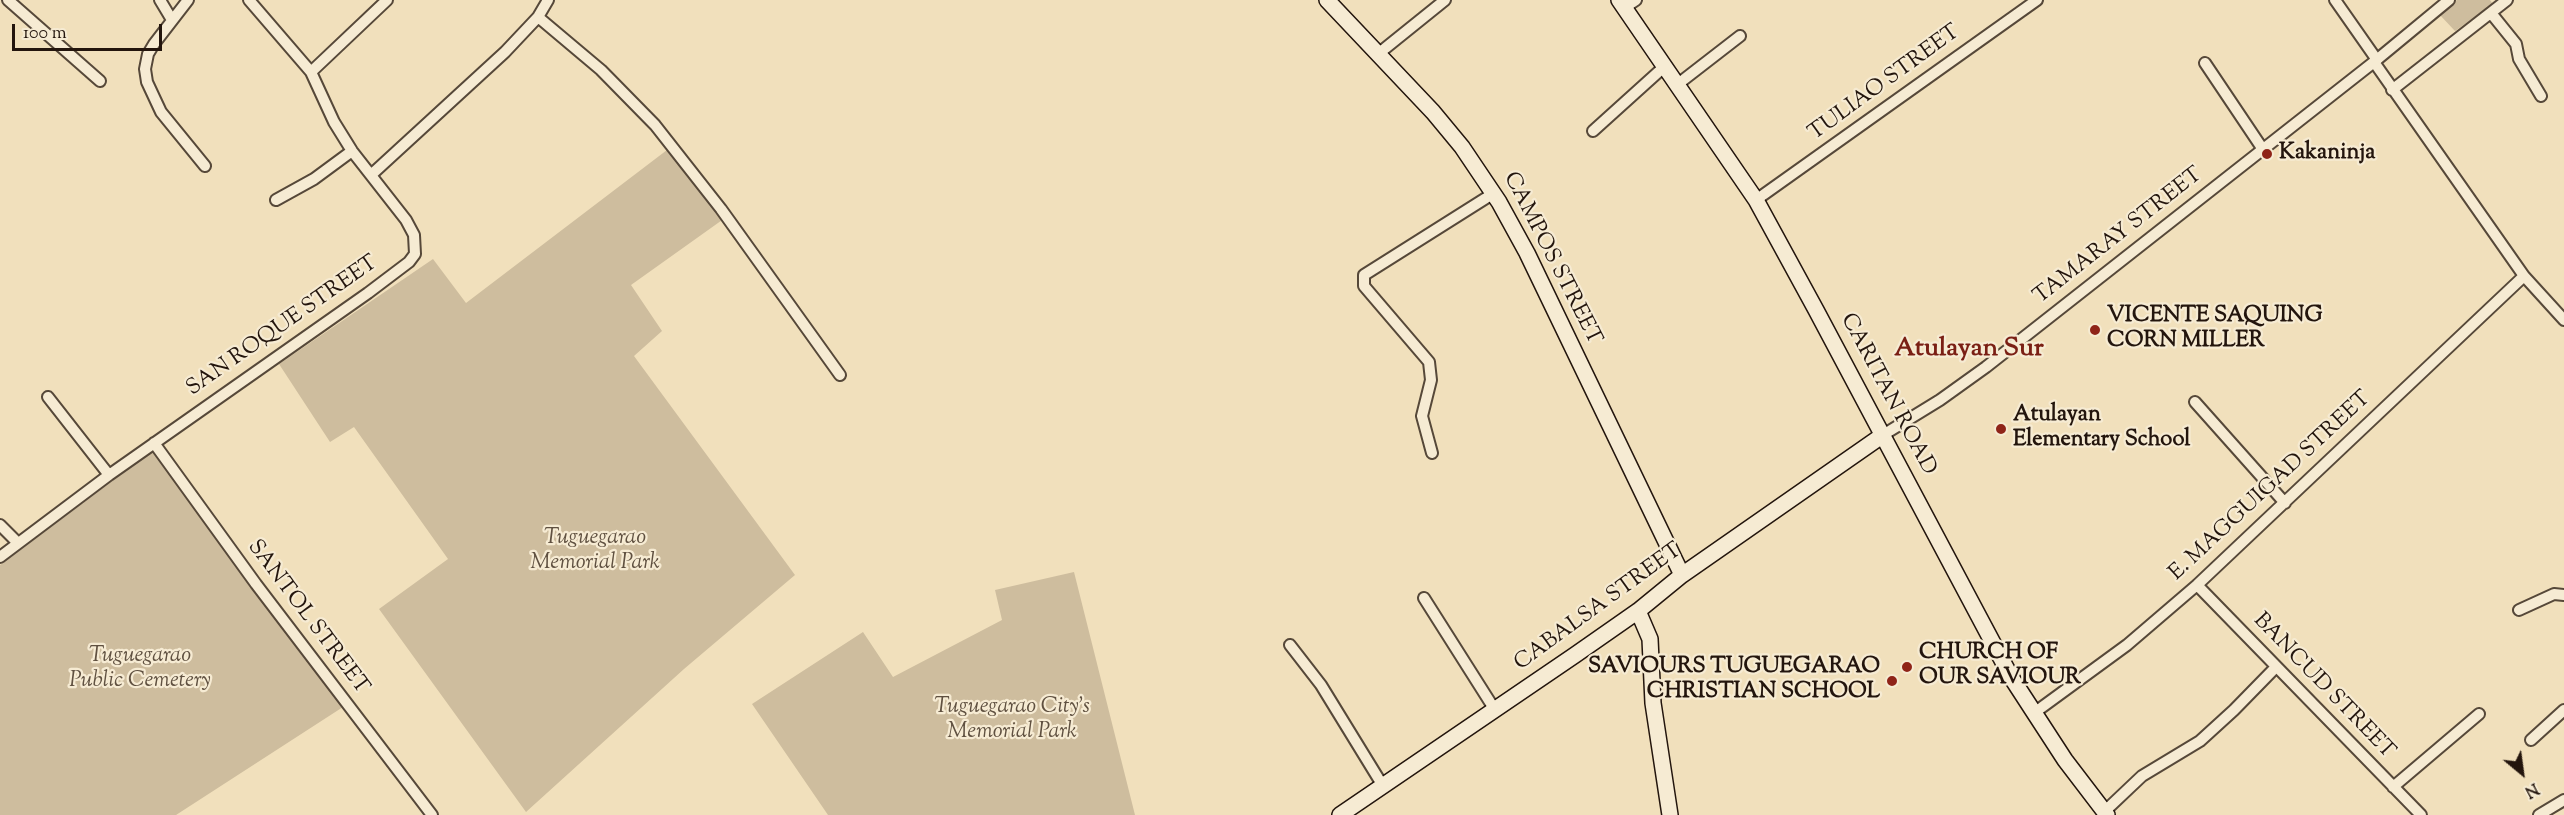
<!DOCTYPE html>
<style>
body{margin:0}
#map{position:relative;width:2564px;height:815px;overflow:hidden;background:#f1e0bc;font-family:"Sorts Mill Goudy",serif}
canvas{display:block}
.north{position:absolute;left:2492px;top:743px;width:60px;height:60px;-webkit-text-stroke:4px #f6ebd3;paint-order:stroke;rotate:151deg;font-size:16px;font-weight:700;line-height:24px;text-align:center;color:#23150d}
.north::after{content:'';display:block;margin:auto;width:21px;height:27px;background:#23150d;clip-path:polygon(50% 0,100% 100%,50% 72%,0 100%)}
.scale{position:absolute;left:12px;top:24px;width:150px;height:27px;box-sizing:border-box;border:3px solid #23150d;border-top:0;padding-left:8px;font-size:18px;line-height:21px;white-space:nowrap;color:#23150d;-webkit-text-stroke:4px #f6ebd3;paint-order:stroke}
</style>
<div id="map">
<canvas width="2564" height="815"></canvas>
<div class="north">N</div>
<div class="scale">100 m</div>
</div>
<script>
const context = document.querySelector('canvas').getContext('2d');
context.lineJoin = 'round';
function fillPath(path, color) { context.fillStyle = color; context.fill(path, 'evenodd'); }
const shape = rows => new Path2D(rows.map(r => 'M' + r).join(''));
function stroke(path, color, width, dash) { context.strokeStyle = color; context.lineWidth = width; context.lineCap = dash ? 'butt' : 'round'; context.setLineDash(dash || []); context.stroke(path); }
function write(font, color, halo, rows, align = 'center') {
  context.font = font + ' "Sorts Mill Goudy",serif'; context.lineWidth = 4.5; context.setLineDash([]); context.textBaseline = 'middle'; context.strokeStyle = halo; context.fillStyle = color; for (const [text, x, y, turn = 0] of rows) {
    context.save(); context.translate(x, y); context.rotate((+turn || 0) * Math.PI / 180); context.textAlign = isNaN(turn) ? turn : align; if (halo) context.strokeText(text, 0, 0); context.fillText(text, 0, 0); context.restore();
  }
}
fillPath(shape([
 [2457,0,2490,0,2493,4,2455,31,2439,14],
 [667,150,725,218,631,285,662,331,634,356,795,575,684,669,526,812,379,609,448,559,354,427,330,442,279,364,433,259,466,303],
 [152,451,343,707,176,815,0,815,0,565],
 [1074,572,1135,815,828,815,752,704,863,632,893,677,1002,620,995,590]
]), '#cebd9e');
const street = shape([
 [8,0,100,81],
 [160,0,172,20],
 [188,0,154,44,148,54,145,69,147,82,161,112,205,166],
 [2335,0,2377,60],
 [1624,8,1636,0],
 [2491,13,2516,44,2519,59,2541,96],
 [538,17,601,70,655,125,721,209,840,375],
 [1378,54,1445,0],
 [2374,62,2524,276,2564,320],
 [2205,63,2262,148],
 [311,72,387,0],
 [1678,84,1740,36],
 [2392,90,2507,0],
 [1593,131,1665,66],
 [371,175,505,52,538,17,548,0],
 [276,200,314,179,352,151],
 [1756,200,2037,0],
 [48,397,109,475],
 [2195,402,2285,503],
 [1883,435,1940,400,1986,367,2374,62,2449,0],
 [154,443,256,584,432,815],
 [1432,453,1422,416,1431,380,1429,362,1364,286,1364,275,1494,193],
 [0,525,18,543],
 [0,557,109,475,368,293,409,262,415,254,414,235,406,220,352,151,334,122,311,72,249,0],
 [2197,585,2421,815],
 [1424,598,1495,710],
 [2519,610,2554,594,2564,595],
 [1290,645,1321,685,1383,786],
 [2034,713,2127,645,2197,585,2524,276],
 [2531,740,2564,710],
 [2393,787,2479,714],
 [2104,812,2142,776,2200,741,2234,710,2276,667],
 [2539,815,2564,800]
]);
const secondary = shape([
 [1327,0,1433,112,1462,147,1499,202,1527,253,1682,575],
 [1619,0,1756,200,1816,310,2011,677,2065,760,2107,815],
 [1638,611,1650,639,1653,703,1670,815],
 [1340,815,1575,655,1638,611,1682,575,1883,435]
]);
stroke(street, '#564839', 14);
stroke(secondary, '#23150d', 18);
stroke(street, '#f6ebd3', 10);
stroke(secondary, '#f6ebd3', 15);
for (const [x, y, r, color] of [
 [2267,154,6,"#8f2418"],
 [2095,330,6,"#8f2418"],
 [2001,429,6,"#8f2418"],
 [1907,667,6,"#8f2418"],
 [1892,681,6,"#8f2418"]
]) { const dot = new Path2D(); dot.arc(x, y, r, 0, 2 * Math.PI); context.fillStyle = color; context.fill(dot); stroke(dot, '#f6ebd3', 2); }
write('22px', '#23150d', '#f6ebd3', [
 ["TULIAO STREET",1885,84,-36],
 ["TAMARAY STREET",2119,237,-38],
 ["CAMPOS STREET",1551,259,63],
 ["SAN ROQUE STREET",283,327,-35],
 ["CARITAN ROAD",1887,395,62],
 ["E. MAGGUIGAD STREET",2271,487,-43],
 ["CABALSA STREET",1599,608,-36],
 ["SANTOL STREET",307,618,53],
 ["BANCUD STREET",2323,687,46]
]);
write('bold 22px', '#23150d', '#f6ebd3', [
 ["Kakaninja",2279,154],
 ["VICENTE SAQUING",2107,317],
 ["CORN MILLER",2107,342],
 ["Atulayan",2013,416],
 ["Elementary School",2013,441],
 ["CHURCH OF",1919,654],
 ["OUR SAVIOUR",1919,679],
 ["SAVIOURS TUGUEGARAO",1880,668,"right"],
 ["CHRISTIAN SCHOOL",1880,693,"right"]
], 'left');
write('italic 22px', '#5f5040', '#f6ebd3', [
 ["Tuguegarao",595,539],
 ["Memorial Park",595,564],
 ["Tuguegarao",140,657],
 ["Public Cemetery",140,682],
 ["Tuguegarao City's",1012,708],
 ["Memorial Park",1012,733]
]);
write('bold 26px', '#7a1f14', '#f6ebd3', [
 ["Atulayan Sur",1969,351]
]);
</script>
